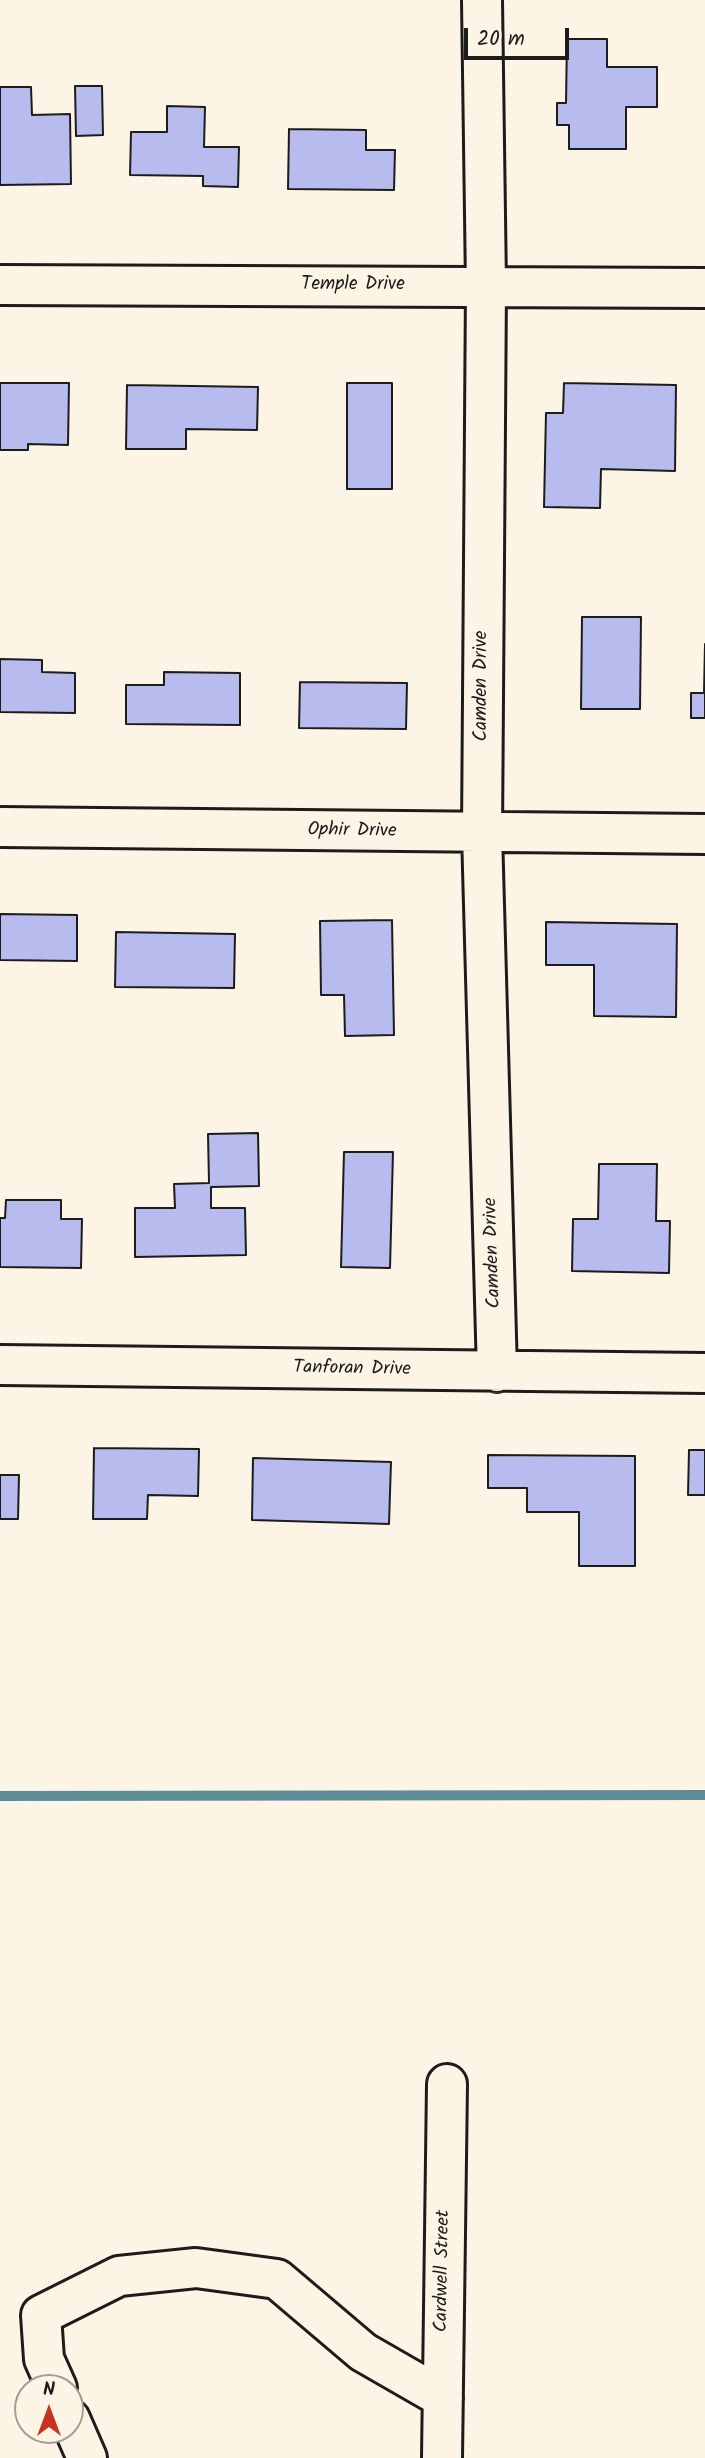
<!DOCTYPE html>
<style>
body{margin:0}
#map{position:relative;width:705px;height:2458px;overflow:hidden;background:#fcf5e5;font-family:Kalam,sans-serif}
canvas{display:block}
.north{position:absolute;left:14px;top:2374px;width:70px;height:70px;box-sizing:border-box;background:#fcf5e5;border:2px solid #a29e95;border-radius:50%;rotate:0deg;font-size:19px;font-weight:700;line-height:28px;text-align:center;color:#1c1c1c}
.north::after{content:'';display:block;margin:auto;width:24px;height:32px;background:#c8321e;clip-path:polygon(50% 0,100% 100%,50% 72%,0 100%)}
.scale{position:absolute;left:464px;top:28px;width:105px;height:32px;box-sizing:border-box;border:4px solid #1c1c1c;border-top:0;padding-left:9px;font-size:21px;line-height:24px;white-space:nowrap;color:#1c1c1c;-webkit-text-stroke:5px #fcf5e5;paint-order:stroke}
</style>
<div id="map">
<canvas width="705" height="2458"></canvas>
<div class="north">N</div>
<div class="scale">20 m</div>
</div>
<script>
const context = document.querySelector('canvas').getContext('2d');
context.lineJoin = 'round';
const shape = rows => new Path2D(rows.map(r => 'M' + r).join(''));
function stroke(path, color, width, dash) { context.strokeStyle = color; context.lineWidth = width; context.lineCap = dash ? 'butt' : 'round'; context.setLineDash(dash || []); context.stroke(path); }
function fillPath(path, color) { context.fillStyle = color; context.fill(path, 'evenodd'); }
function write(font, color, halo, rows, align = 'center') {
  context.font = font + ' Kalam,sans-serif'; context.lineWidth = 6; context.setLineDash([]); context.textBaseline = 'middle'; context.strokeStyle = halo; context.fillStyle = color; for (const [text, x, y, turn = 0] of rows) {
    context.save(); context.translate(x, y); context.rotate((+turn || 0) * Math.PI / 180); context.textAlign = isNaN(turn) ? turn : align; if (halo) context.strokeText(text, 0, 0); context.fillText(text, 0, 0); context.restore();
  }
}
stroke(shape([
 [0,1796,705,1795]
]), '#5d8c96', 10);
const building = shape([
 [567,39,607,39,607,67,657,67,657,107,626,107,626,149,569,149,569,125,557,125,557,103,566,103,567,39],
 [75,86,102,86,103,135,76,136,75,86],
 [0,87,31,87,32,115,70,114,71,184,0,185,0,87],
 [167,106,205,107,204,147,239,147,238,187,203,186,203,176,130,175,131,132,167,132,167,106],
 [289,129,366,130,366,150,395,150,394,190,288,189,289,129],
 [0,383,69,383,68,445,28,444,28,450,0,450,0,383],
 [347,383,392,383,392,489,347,489,347,383],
 [564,383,676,385,675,471,601,469,600,508,544,507,546,413,563,413,564,383],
 [127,385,258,387,257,430,186,429,186,449,126,449,127,385],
 [582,617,641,617,640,709,581,709,582,617],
 [705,644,705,718,691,718,691,693,704,693,705,644],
 [0,659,42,660,42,672,75,673,75,713,0,712,0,659],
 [164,672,240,673,240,725,126,724,126,685,164,685,164,672],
 [300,682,407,683,406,729,299,728,300,682],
 [0,914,77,915,77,961,0,960,0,914],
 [392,920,394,1035,345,1036,344,995,321,995,320,921,392,920],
 [546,922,677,924,676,1017,594,1016,594,965,546,965,546,922],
 [116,932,235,934,234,988,115,987,116,932],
 [258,1133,259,1186,211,1187,211,1208,245,1208,246,1255,135,1257,135,1208,175,1208,174,1184,209,1183,208,1134,258,1133],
 [344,1152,393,1152,390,1268,341,1267,344,1152],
 [599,1164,657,1164,656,1221,670,1221,669,1273,572,1271,573,1219,598,1219,599,1164],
 [6,1200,61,1200,61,1219,82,1219,81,1268,0,1267,0,1218,5,1218,6,1200],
 [94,1448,199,1449,198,1496,148,1495,147,1519,93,1519,94,1448],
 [689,1450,705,1450,705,1495,688,1495,689,1450],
 [488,1455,635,1456,635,1566,579,1566,579,1512,527,1512,527,1488,488,1488,488,1455],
 [253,1458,391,1462,389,1524,252,1520,253,1458],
 [0,1475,19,1475,18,1519,0,1519,0,1475]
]);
fillPath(building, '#b8bbed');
stroke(building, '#1c1c1c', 2);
const minor = shape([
 [482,0,486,286,482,833,497,1372],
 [0,285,705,288],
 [0,827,705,834],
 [0,1365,705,1373],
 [57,2388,44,2359,41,2315,119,2276,196,2268,277,2279,363,2352,443,2398],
 [70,2419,87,2458],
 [442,2458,447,2084]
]);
stroke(minor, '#1c1c1c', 44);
stroke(minor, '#fcf5e5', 38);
write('19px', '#1c1c1c', '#fcf5e5', [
 ["Temple Drive",353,286],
 ["Camden Drive",483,686,-90],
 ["Ophir Drive",352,832,1],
 ["Camden Drive",494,1253,-92],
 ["Tanforan Drive",352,1370,1],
 ["Cardwell Street",444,2271,-89]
]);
</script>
